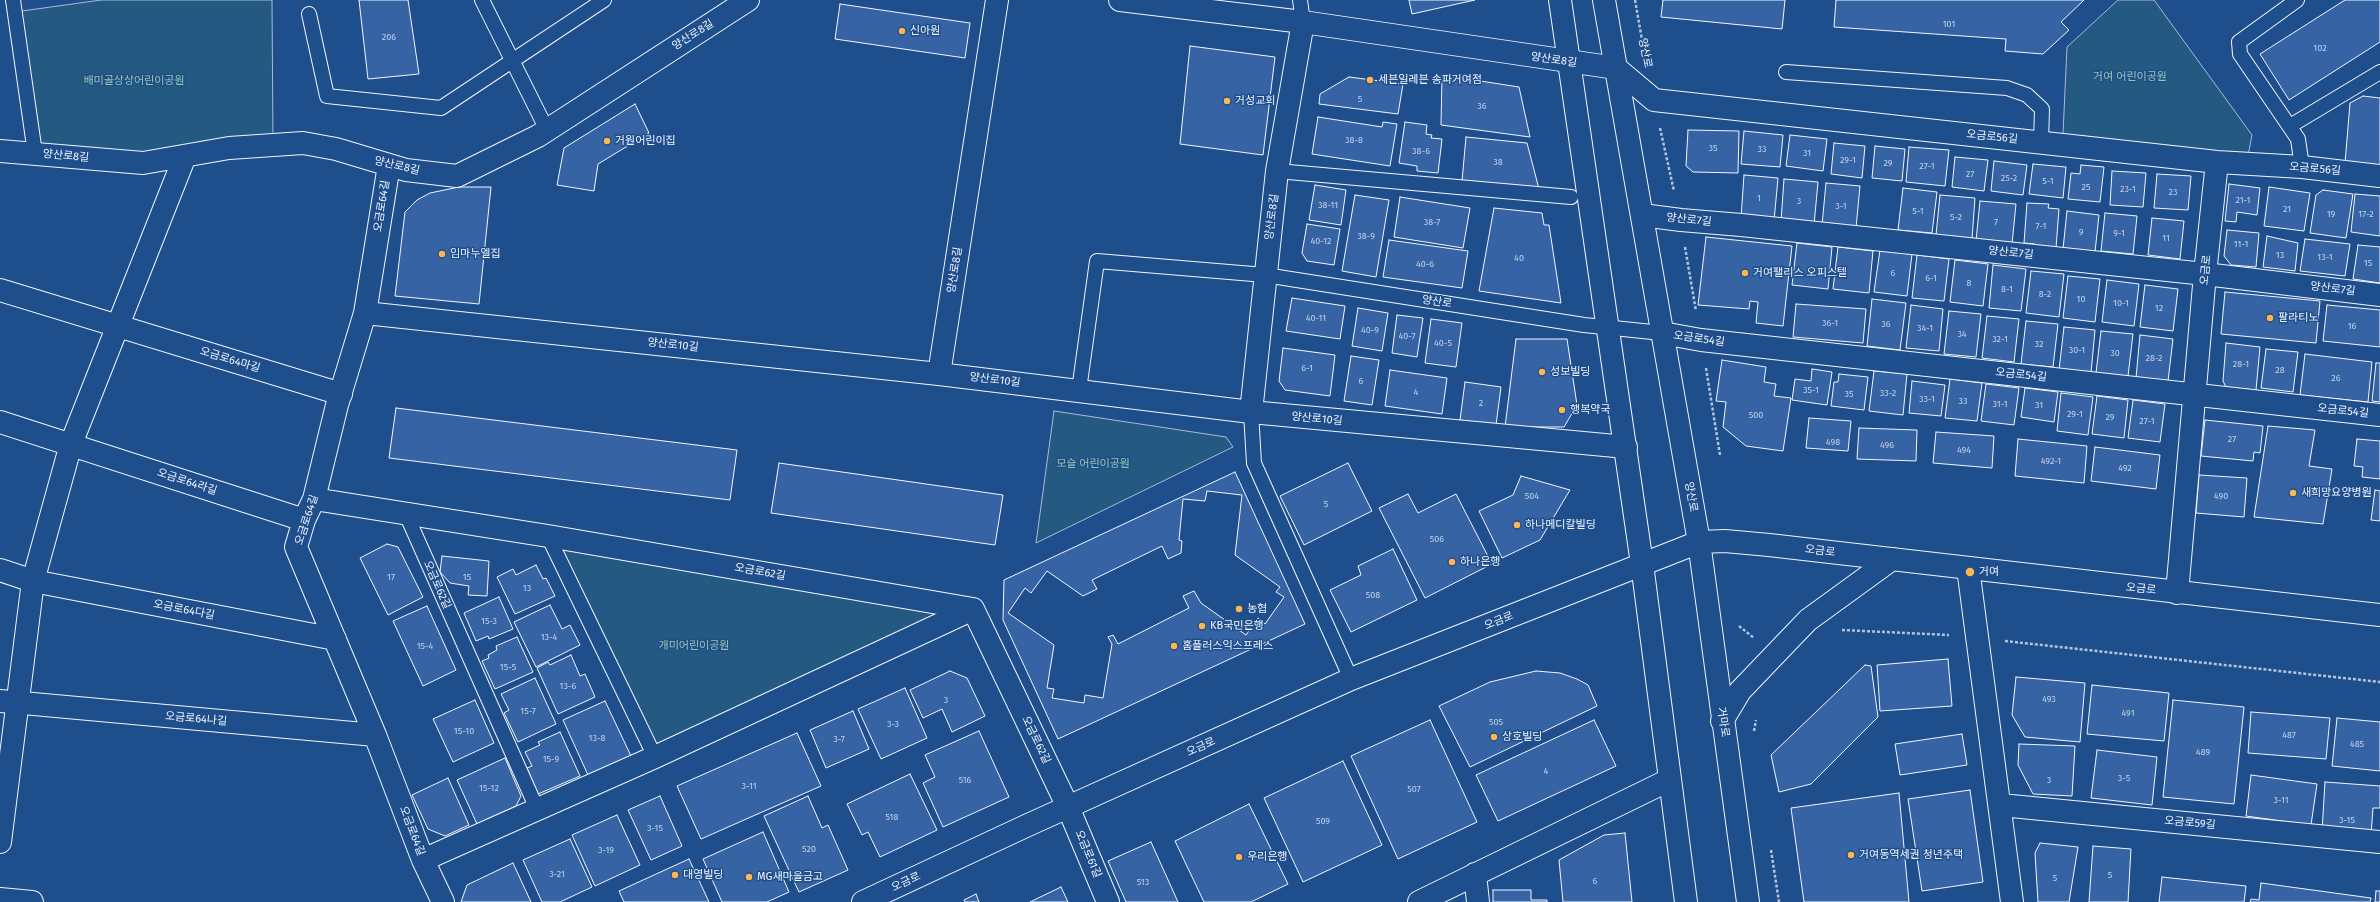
<!DOCTYPE html>
<meta charset="utf-8">
<style>
body{margin:0}
canvas{display:block;background:#1f4e8c}
</style>
<canvas width="2380" height="902"></canvas>
<script>
const context = document.querySelector('canvas').getContext('2d');
context.lineJoin = 'round';
function fillPath(path, color) { context.fillStyle = color; context.fill(path, 'evenodd'); }
const shape = rows => new Path2D(rows.map(r => 'M' + r).join(''));
function stroke(path, color, width, dash) { context.strokeStyle = color; context.lineWidth = width; context.lineCap = dash ? 'butt' : 'round'; context.setLineDash(dash || []); context.stroke(path); }
function write(font, color, halo, rows, align = 'center') {
  context.font = font + ' "Fira Sans","Noto Sans KR",sans-serif'; context.lineWidth = 3; context.setLineDash([]); context.textBaseline = 'middle'; context.strokeStyle = halo; context.fillStyle = color; for (const [text, x, y, turn = 0] of rows) {
    context.save(); context.translate(x, y); context.rotate((+turn || 0) * Math.PI / 180); context.textAlign = isNaN(turn) ? turn : align; if (halo) context.strokeText(text, 0, 0); context.fillText(text, 0, 0); context.restore();
  }
}
const green = shape([
 [101,0,272,0,273,145,143,163,35,153,15,12,101,0],
 [2118,0,2154,0,2252,135,2248,156,2063,134,2067,47,2118,0],
 [1054,411,1226,437,1233,447,1036,543,1054,411],
 [548,536,973,609,655,757,548,536]
]);
fillPath(green, '#245a82');
stroke(green, '#a8bbd7', 1);
const building = shape([
 [359,0,408,0,419,74,368,79,359,0],
 [1409,0,1475,0,1412,14,1409,0],
 [1663,0,1785,0,1782,29,1661,17,1663,0],
 [1836,0,2084,0,2061,22,2069,30,2043,54,2005,51,2006,39,1834,27,1836,0],
 [2345,0,2380,0,2380,42,2289,100,2260,54,2345,0],
 [840,4,970,23,965,58,835,39,840,4],
 [1190,46,1275,57,1263,155,1180,144,1190,46],
 [1442,75,1519,87,1530,137,1441,125,1442,75],
 [1349,77,1403,84,1398,114,1319,104,1320,94,1349,77],
 [2363,96,2380,98,2380,166,2345,163,2350,103,2363,96],
 [635,104,649,133,598,164,594,191,557,185,564,148,635,104],
 [1318,117,1382,127,1383,122,1397,124,1390,166,1312,154,1318,117],
 [1405,122,1427,125,1426,134,1432,135,1431,138,1442,139,1438,173,1417,171,1417,166,1399,163,1405,122],
 [1688,130,1739,131,1738,173,1693,172,1686,166,1688,130],
 [1744,131,1783,135,1780,167,1741,164,1744,131],
 [1790,135,1827,139,1823,171,1786,166,1790,135],
 [1466,137,1527,143,1539,189,1462,181,1466,137],
 [1834,143,1865,146,1862,178,1831,174,1834,143],
 [1875,146,1905,149,1902,181,1872,178,1875,146],
 [1909,147,1949,150,1945,186,1906,182,1909,147],
 [1955,157,1988,160,1984,191,1952,187,1955,157],
 [1994,161,2027,165,2023,195,1991,191,1994,161],
 [2033,164,2066,167,2063,198,2029,194,2033,164],
 [2081,165,2104,167,2100,202,2068,199,2071,173,2080,174,2081,165],
 [2112,171,2146,173,2143,207,2110,205,2112,171],
 [2157,174,2191,176,2188,210,2154,208,2157,174],
 [1744,175,1778,178,1774,221,1741,218,1744,175],
 [1784,179,1818,182,1814,225,1781,221,1784,179],
 [1826,183,1860,186,1856,228,1822,225,1826,183],
 [2229,184,2260,188,2257,215,2237,212,2236,222,2225,221,2229,184],
 [1315,185,1346,190,1341,225,1309,220,1315,185],
 [459,187,491,187,479,304,395,296,405,212,417,200,430,193,459,187],
 [2269,187,2310,193,2304,231,2264,226,2269,187],
 [1903,188,1937,192,1932,233,1898,230,1903,188],
 [2323,190,2353,194,2346,238,2310,233,2316,195,2323,190],
 [2355,194,2380,196,2380,236,2351,232,2355,194],
 [1355,195,1389,200,1376,277,1342,271,1355,195],
 [1940,195,1975,198,1972,239,1936,235,1940,195],
 [1400,197,1470,208,1463,248,1394,237,1400,197],
 [1980,201,2016,204,2012,244,1976,241,1980,201],
 [2027,203,2049,204,2048,208,2059,209,2056,248,2035,247,2035,244,2024,243,2027,203],
 [1494,208,1542,213,1544,225,1549,225,1561,303,1479,291,1494,208],
 [2067,211,2099,215,2095,252,2063,249,2067,211],
 [2105,213,2137,216,2133,254,2101,251,2105,213],
 [2152,218,2184,221,2180,259,2148,255,2152,218],
 [1307,224,1340,229,1334,265,1307,261,1302,253,1307,224],
 [2227,230,2259,233,2256,267,2231,265,2224,256,2227,230],
 [2267,236,2298,243,2295,271,2263,267,2267,236],
 [1706,237,1792,246,1783,326,1756,323,1758,302,1750,301,1749,309,1698,305,1706,237],
 [2305,239,2350,244,2345,276,2300,271,2305,239],
 [1389,240,1468,251,1462,288,1383,277,1389,240],
 [1797,243,1832,247,1828,289,1792,285,1797,243],
 [2358,245,2380,247,2380,283,2353,279,2358,245],
 [1838,247,1873,251,1869,293,1833,289,1838,247],
 [1880,250,1912,254,1907,296,1874,292,1880,250],
 [1917,255,1949,259,1944,301,1912,298,1917,255],
 [1955,260,1988,264,1983,306,1950,302,1955,260],
 [1993,265,2026,269,2021,311,1989,308,1993,265],
 [2031,271,2064,274,2059,317,2026,313,2031,271],
 [2068,276,2100,279,2095,322,2063,318,2068,276],
 [2107,280,2139,284,2134,326,2102,322,2107,280],
 [2145,285,2178,289,2173,331,2140,327,2145,285],
 [2225,292,2320,301,2316,343,2221,334,2225,292],
 [1292,298,1345,306,1340,339,1286,331,1292,298],
 [1872,299,1906,303,1900,350,1867,346,1872,299],
 [1796,304,1866,309,1863,343,1793,337,1796,304],
 [1911,305,1943,309,1939,351,1906,348,1911,305],
 [2327,305,2380,310,2380,347,2323,341,2327,305],
 [1358,308,1388,313,1382,351,1352,346,1358,308],
 [1949,311,1981,314,1976,357,1944,354,1949,311],
 [1397,315,1423,318,1417,357,1392,353,1397,315],
 [1987,316,2019,319,2014,362,1982,358,1987,316],
 [1431,319,1462,323,1456,367,1425,363,1431,319],
 [2026,321,2058,324,2053,367,2021,364,2026,321],
 [2064,327,2095,330,2091,373,2059,370,2064,327],
 [2101,331,2133,334,2128,376,2096,373,2101,331],
 [2140,335,2173,339,2168,381,2136,378,2140,335],
 [1516,339,1567,339,1577,405,1564,427,1505,427,1516,339],
 [2226,343,2260,347,2256,390,2226,387,2223,381,2226,343],
 [1283,348,1335,355,1330,396,1285,390,1279,381,1283,348],
 [2266,349,2298,352,2293,392,2261,388,2266,349],
 [2305,354,2372,362,2368,402,2300,395,2305,354],
 [1351,356,1379,360,1372,405,1344,401,1351,356],
 [1722,360,1766,367,1764,382,1776,384,1774,396,1791,398,1783,451,1746,446,1723,427,1726,402,1716,401,1722,360],
 [2376,363,2380,363,2380,402,2372,401,2376,363],
 [1812,369,1832,372,1827,405,1792,400,1795,379,1811,381,1812,369],
 [1390,370,1447,378,1442,414,1385,406,1390,370],
 [1874,371,1907,374,1903,415,1869,411,1874,371],
 [1839,374,1868,377,1864,410,1831,406,1834,382,1838,382,1839,374],
 [1950,379,1982,383,1977,421,1945,418,1950,379],
 [1912,381,1945,385,1941,416,1909,413,1912,381],
 [1465,382,1501,387,1496,425,1460,420,1465,382],
 [1986,384,2019,388,2014,425,1981,421,1986,384],
 [2025,388,2058,392,2054,422,2021,417,2025,388],
 [2061,393,2093,397,2088,435,2057,431,2061,393],
 [2097,396,2128,400,2124,438,2092,434,2097,396],
 [2133,400,2165,404,2160,442,2128,438,2133,400],
 [396,408,737,450,730,500,389,458,396,408],
 [1809,418,1851,421,1848,451,1806,448,1809,418],
 [2205,420,2263,426,2260,453,2254,452,2253,461,2201,456,2205,420],
 [2268,426,2315,430,2309,466,2332,469,2323,524,2254,517,2268,426],
 [1859,428,1917,430,1916,461,1857,459,1859,428],
 [1936,432,1994,436,1992,468,1933,463,1936,432],
 [2018,439,2087,446,2084,483,2015,476,2018,439],
 [2357,439,2380,441,2380,479,2362,477,2363,467,2354,466,2357,439],
 [2095,447,2160,455,2156,489,2091,481,2095,447],
 [779,463,1003,495,995,545,771,513,779,463],
 [1348,463,1372,511,1304,545,1280,496,1348,463],
 [1235,472,1305,624,1058,739,1003,620,1004,580,1235,472],
 [2199,475,2247,478,2244,517,2196,513,2199,475],
 [1521,476,1570,490,1540,540,1502,558,1479,511,1513,495,1521,476],
 [2375,490,2380,491,2380,521,2371,520,2375,490],
 [1207,491,1242,495,1235,555,1280,587,1276,592,1284,597,1265,624,1258,618,1246,635,1201,603,1194,591,1183,596,1189,608,1118,644,1113,635,1108,637,1112,644,1103,698,1085,695,1084,703,1052,698,1054,689,1047,688,1054,645,1008,613,1025,588,1031,593,1047,571,1083,596,1097,589,1092,580,1162,546,1168,559,1181,553,1182,541,1179,540,1183,499,1205,501,1207,491],
 [1408,494,1418,513,1456,494,1492,564,1425,598,1379,508,1408,494],
 [387,544,398,547,423,597,388,615,360,558,387,544],
 [1393,549,1417,600,1351,632,1330,590,1361,575,1358,566,1393,549],
 [442,556,489,561,487,596,468,595,469,586,450,583,440,572,442,556],
 [536,565,543,579,546,578,555,596,515,614,497,577,513,569,516,575,536,565],
 [499,597,513,629,489,639,488,636,476,641,464,613,499,597],
 [550,605,562,629,570,625,580,645,536,667,514,622,550,605],
 [427,606,456,670,423,686,393,621,427,606],
 [517,637,533,672,495,689,482,661,489,658,488,655,497,650,496,646,517,637],
 [571,655,580,676,585,674,595,697,558,714,537,668,548,662,550,665,571,655],
 [1948,659,1952,706,1880,711,1877,665,1948,659],
 [1865,665,1871,666,1878,717,1811,784,1779,792,1771,755,1865,665],
 [950,671,967,678,985,716,952,732,942,709,923,718,910,690,950,671],
 [1536,671,1560,673,1577,679,1588,685,1597,706,1470,767,1439,706,1490,682,1536,671],
 [2016,677,2085,683,2080,742,2025,737,2012,715,2016,677],
 [535,678,556,724,518,742,504,713,509,710,501,694,535,678],
 [2092,685,2169,693,2164,741,2087,734,2092,685],
 [905,688,927,738,881,759,858,709,905,688],
 [475,700,494,743,453,762,433,719,475,700],
 [2173,700,2244,707,2234,804,2163,797,2173,700],
 [605,701,631,756,588,775,563,720,605,701],
 [853,711,869,749,826,768,810,730,853,711],
 [2251,712,2330,718,2326,759,2248,753,2251,712],
 [2337,718,2380,722,2380,771,2332,766,2337,718],
 [1430,720,1477,822,1398,859,1351,756,1430,720],
 [1594,720,1616,766,1498,821,1476,775,1594,720],
 [979,731,1009,797,943,827,923,783,935,777,925,755,979,731],
 [560,732,580,776,538,794,527,768,532,766,525,752,540,745,538,742,560,732],
 [797,733,821,786,701,839,677,786,797,733],
 [1962,734,1967,765,1900,775,1895,744,1962,734],
 [2019,744,2075,746,2072,796,2033,794,2018,765,2019,744],
 [2097,750,2157,757,2152,805,2091,798,2097,750],
 [505,758,521,796,516,806,477,824,457,780,505,758],
 [1343,761,1382,845,1303,882,1264,798,1343,761],
 [910,774,937,830,880,857,868,832,862,835,847,804,910,774],
 [2251,775,2317,784,2311,825,2246,816,2251,775],
 [448,778,469,825,445,836,428,829,412,795,448,778],
 [2325,782,2380,786,2380,808,2373,808,2371,835,2322,831,2325,782],
 [1970,790,1983,882,1922,891,1908,799,1970,790],
 [1899,793,1909,902,1804,902,1791,808,1899,793],
 [660,796,682,846,651,860,628,810,660,796],
 [808,796,822,828,828,825,848,870,799,892,764,816,808,796],
 [1249,804,1288,884,1251,902,1204,902,1175,841,1249,804],
 [617,815,640,865,595,886,572,835,617,815],
 [763,832,789,892,767,902,722,902,703,859,763,832],
 [1625,833,1632,902,1563,902,1559,860,1604,835,1625,833],
 [570,839,592,887,560,902,542,902,523,860,570,839],
 [1151,842,1178,902,1126,902,1108,861,1151,842],
 [2040,843,2078,847,2069,902,2038,902,2035,853,2040,843],
 [2093,846,2131,849,2128,902,2089,902,2093,846],
 [689,859,709,902,624,902,619,891,689,859],
 [513,863,531,902,461,902,467,885,513,863],
 [2162,877,2246,886,2244,902,2159,902,2162,877],
 [2261,883,2371,898,2370,902,2250,902,2251,899,2259,900,2261,883],
 [1061,887,1068,902,1030,902,1061,887],
 [1493,890,1531,890,1531,900,1547,900,1547,902,1493,902,1493,890],
 [2376,891,2380,891,2380,902,2375,902,2376,891],
 [976,894,979,902,965,902,964,900,976,894]
]);
fillPath(building, '#3563a3');
stroke(building, '#f2f6ff', 1);
const service = shape([
 [13,0,35,153],
 [482,0,547,130],
 [1300,0,1303,22],
 [2297,0,2239,42,2240,54,2298,139,2302,167],
 [309,14,327,96,441,108,604,0],
 [1786,72,2007,88,2027,95,2042,109,2041,142],
 [2290,126,2380,72],
 [1277,171,1571,197],
 [1079,390,1097,261,1265,275,1584,325,1662,333],
 [1251,412,1254,463,1351,679],
 [406,514,537,809],
 [548,536,655,757]
]);
const minor = shape([
 [1120,0,1303,22,1616,68,1654,100,2217,162,2302,167,2380,176],
 [0,151,143,163,229,148,303,143,336,149,406,170,457,176,538,136,748,0],
 [389,165,365,313,337,405,314,499,304,520,296,547,375,735,423,860,443,902],
 [1642,215,1681,220,1741,225,2205,274,2380,295],
 [0,290,341,394],
 [365,313,939,374,1251,412,1626,447],
 [1662,333,1701,340,2380,415],
 [939,374,997,0],
 [1251,412,1277,171,1303,22],
 [0,422,304,520],
 [314,499,548,536,973,609],
 [1968,568,2012,902],
 [0,570,33,581,335,639],
 [2177,593,2205,274,2217,162],
 [973,609,1068,807,1108,902],
 [0,701,375,735],
 [2001,805,2380,842],
 [0,842,33,581,71,444,185,156],
 [423,860,655,757,973,609],
 [1475,874,1478,902],
 [0,899,32,902],
 [1419,902,1669,780]
]);
const secondary = shape([
 [863,902,1028,825,1351,679,1699,542,1725,541,1769,545,2380,615]
]);
const primary = shape([
 [1560,0,1642,564,1686,902],
 [1604,0,1699,542,1748,902],
 [1722,721,1740,691,1808,620,1892,559]
]);
stroke(service, '#f2f6ff', 16);
stroke(minor, '#f2f6ff', 24);
stroke(secondary, '#f2f6ff', 24);
stroke(primary, '#f2f6ff', 24);
stroke(shape([
 [1635,0,1645,57],
 [1660,128,1674,191],
 [1685,247,1696,311],
 [1706,368,1720,455],
 [1739,626,1754,638],
 [1842,630,1949,635],
 [2005,641,2380,682],
 [1754,731,1756,720],
 [1771,850,1779,902]
]), '#b3c4dc', 2.5, [3, 2]);
stroke(service, '#1f4e8c', 14);
stroke(minor, '#1f4e8c', 22);
stroke(secondary, '#1f4e8c', 22);
stroke(primary, '#1f4e8c', 22);
for (const [x, y, r, color] of [
 [902,31,4,"#ffb74d"],
 [1370,80,4,"#ffb74d"],
 [1227,101,4,"#ffb74d"],
 [607,141,4,"#ffb74d"],
 [442,254,4,"#ffb74d"],
 [1745,273,4,"#ffb74d"],
 [2270,318,4,"#ffb74d"],
 [1542,372,4,"#ffb74d"],
 [1562,410,4,"#ffb74d"],
 [2293,493,4,"#ffb74d"],
 [1517,525,4,"#ffb74d"],
 [1452,562,4,"#ffb74d"],
 [1970,572,5,"#ffb74d"],
 [1239,609,4,"#ffb74d"],
 [1202,626,4,"#ffb74d"],
 [1174,646,4,"#ffb74d"],
 [1494,737,4,"#ffb74d"],
 [1851,855,4,"#ffb74d"],
 [1239,857,4,"#ffb74d"],
 [675,875,4,"#ffb74d"],
 [749,877,4,"#ffb74d"]
]) { const dot = new Path2D(); dot.arc(x, y, r, 0, 2 * Math.PI); context.fillStyle = color; context.fill(dot); stroke(dot, '#1f4e8c', 1.5); }
write('9px', '#c3d1e8', null, [
 ["101",1949,24],
 ["206",389,37],
 ["102",2320,48],
 ["5",1360,99],
 ["36",1482,106],
 ["38-8",1354,140],
 ["35",1713,148],
 ["33",1762,149],
 ["38-6",1421,151],
 ["31",1807,153],
 ["29-1",1848,160],
 ["38",1498,162],
 ["29",1888,163],
 ["27-1",1927,166],
 ["27",1970,174],
 ["25-2",2009,178],
 ["5-1",2048,181],
 ["25",2086,187],
 ["23-1",2128,189],
 ["23",2173,192],
 ["1",1759,198],
 ["21-1",2243,200],
 ["3",1799,201],
 ["38-11",1328,205],
 ["3-1",1841,206],
 ["21",2287,209],
 ["5-1",1918,211],
 ["19",2331,214],
 ["17-2",2366,214],
 ["5-2",1956,217],
 ["38-7",1432,222],
 ["7",1996,222],
 ["7-1",2041,226],
 ["9",2081,232],
 ["9-1",2119,233],
 ["38-9",1366,236],
 ["11",2166,238],
 ["40-12",1321,241],
 ["11-1",2241,244],
 ["13",2280,255],
 ["13-1",2325,257],
 ["40",1519,258],
 ["15",2368,263],
 ["40-6",1425,264],
 ["6",1893,273],
 ["6-1",1931,278],
 ["8",1969,283],
 ["8-1",2007,289],
 ["8-2",2045,294],
 ["10",2081,299],
 ["10-1",2121,303],
 ["12",2159,308],
 ["40-11",1316,318],
 ["36-1",1830,323],
 ["36",1886,324],
 ["16",2352,326],
 ["34-1",1925,328],
 ["40-9",1370,330],
 ["34",1962,334],
 ["40-7",1407,336],
 ["32-1",2000,339],
 ["40-5",1443,343],
 ["32",2039,344],
 ["30-1",2077,350],
 ["30",2115,353],
 ["28-2",2154,358],
 ["28-1",2241,364],
 ["6-1",1307,368],
 ["28",2280,370],
 ["26",2336,378],
 ["6",1361,381],
 ["35-1",1811,390],
 ["4",1416,392],
 ["33-2",1888,393],
 ["35",1849,394],
 ["33-1",1927,399],
 ["33",1963,401],
 ["2",1481,403],
 ["31-1",2000,404],
 ["31",2039,405],
 ["29-1",2075,414],
 ["500",1756,415],
 ["29",2110,417],
 ["27-1",2147,421],
 ["27",2232,439],
 ["498",1833,442],
 ["496",1887,445],
 ["494",1964,450],
 ["492-1",2051,461],
 ["492",2125,468],
 ["504",1532,496],
 ["490",2221,496],
 ["5",1326,504],
 ["506",1437,539],
 ["17",391,577],
 ["15",467,577],
 ["13",527,588],
 ["508",1373,595],
 ["15-3",489,621],
 ["13-4",549,637],
 ["15-4",425,646],
 ["15-5",508,667],
 ["13-6",568,686],
 ["493",2049,699],
 ["3",946,700],
 ["15-7",528,711],
 ["491",2128,713],
 ["505",1496,722],
 ["3-3",893,724],
 ["15-10",464,731],
 ["487",2289,735],
 ["13-8",597,738],
 ["3-7",839,739],
 ["485",2357,744],
 ["489",2203,752],
 ["15-9",551,759],
 ["4",1546,771],
 ["3-5",2124,778],
 ["516",965,780],
 ["3",2049,780],
 ["3-11",749,786],
 ["15-12",489,788],
 ["507",1414,789],
 ["3-11",2281,800],
 ["518",892,817],
 ["3-15",2347,820],
 ["509",1323,821],
 ["3-15",655,828],
 ["520",809,849],
 ["3-19",606,850],
 ["3-21",557,874],
 ["5",2110,875],
 ["5",2055,878],
 ["6",1595,881],
 ["513",1143,882]
]);
write('11px', '#f2f6ff', '#1f4e8c', [
 ["신아원",910,31],
 ["세븐일레븐 송파거여점",1378,80],
 ["거성교회",1235,101],
 ["거원어린이집",615,141],
 ["임마누엘집",450,254],
 ["거여팰리스 오피스텔",1753,273],
 ["팔라티노",2278,318],
 ["성보빌딩",1550,372],
 ["행복약국",1570,410],
 ["새희망요양병원",2301,493],
 ["하나메디칼빌딩",1525,525],
 ["하나은행",1460,562],
 ["거여",1979,572],
 ["농협",1247,609],
 ["KB국민은행",1210,626],
 ["홈플러스익스프레스",1182,646],
 ["상호빌딩",1502,737],
 ["거여동역세권 청년주택",1859,855],
 ["우리은행",1247,857],
 ["대영빌딩",683,875],
 ["MG새마을금고",757,877]
], 'left');
write('11px', '#f2f6ff', '#1f4e8c', [
 ["양산로8길",693,35,-32],
 ["양산로",1645,53,79],
 ["양산로8길",1554,60,8],
 ["오금로56길",1992,137,6],
 ["양산로8길",66,156,5],
 ["양산로8길",397,166,13],
 ["오금로56길",2315,169,5],
 ["오금로64길",382,206,-81],
 ["양산로8길",1272,217,-83],
 ["양산로7길",1689,220,6],
 ["양산로7길",2011,253,6],
 ["양산로8길",955,270,-81],
 ["오금로",2206,270,-84],
 ["양산로7길",2333,289,7],
 ["양산로",1437,302,9],
 ["오금로54길",1699,339,8],
 ["양산로10길",673,345,6],
 ["오금로64마길",230,360,17],
 ["오금로54길",2021,375,6],
 ["양산로10길",995,380,7],
 ["오금로54길",2343,411,6],
 ["양산로10길",1317,419,5],
 ["오금로64라길",187,482,18],
 ["양산로",1691,497,80],
 ["오금로64길",307,520,-72],
 ["오금로",1820,551,7],
 ["오금로62길",760,572,10],
 ["오금로62길",437,585,66],
 ["오금로",2141,589,6],
 ["오금로64다길",184,610,11],
 ["오금로",1499,621,-22],
 ["오금로64나길",196,719,5],
 ["거마로",1723,722,82],
 ["오금로62길",1036,740,64],
 ["오금로",1201,747,-24],
 ["오금로59길",2190,823,5],
 ["오금로64길",412,831,69],
 ["오금로61길",1088,854,67],
 ["오금로",906,882,-25]
]);
write('11px', '#97c8a6', '#1f4e8c', [
 ["거여 어린이공원",2130,77],
 ["배미골상상어린이공원",134,81],
 ["모슬 어린이공원",1093,464],
 ["개미어린이공원",694,646]
]);
</script>
